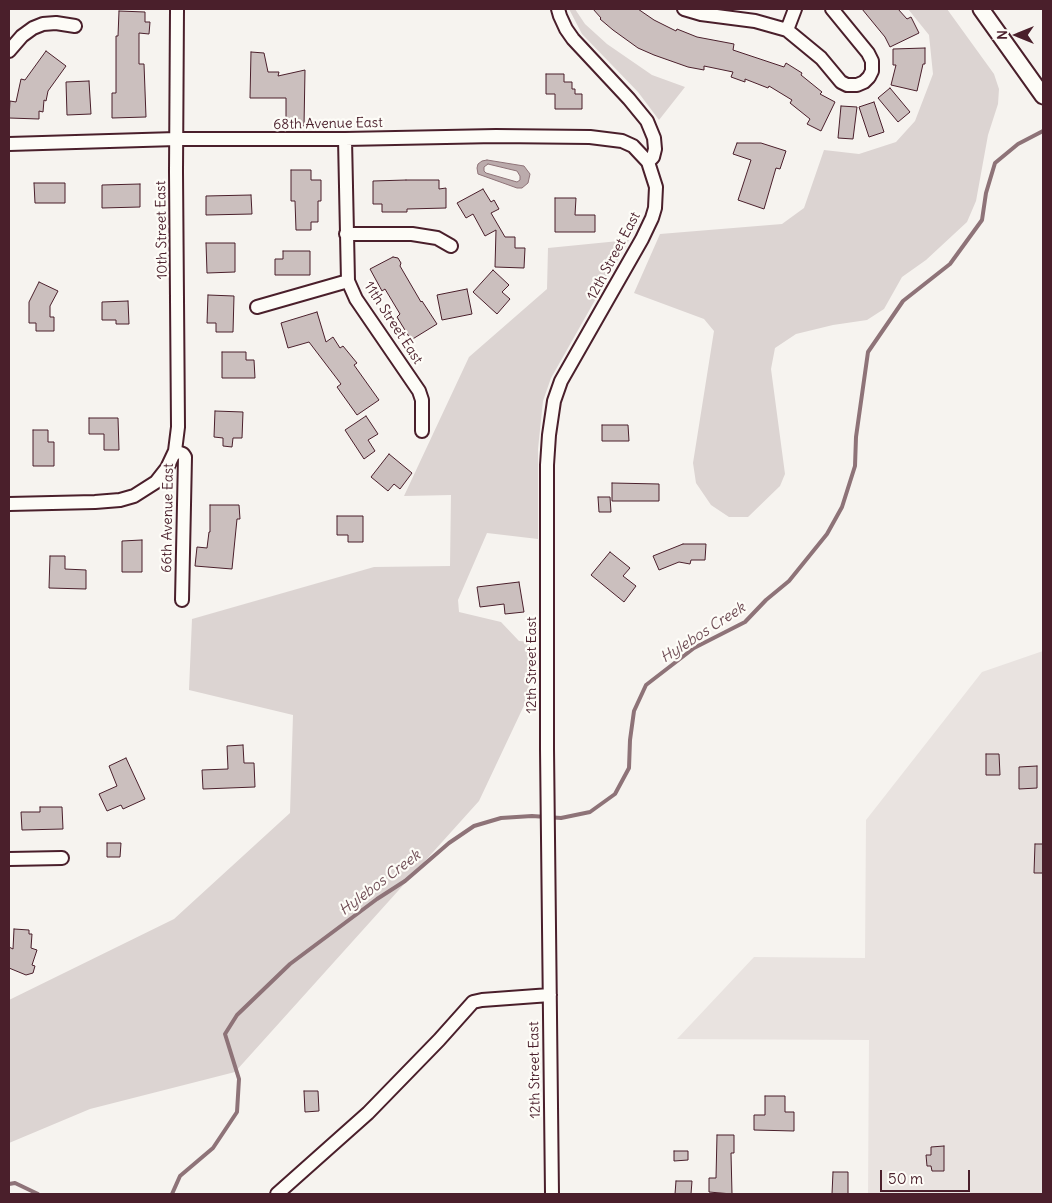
<!DOCTYPE html>
<style>
body{margin:0}
#map{position:relative;width:1052px;height:1203px;overflow:hidden;background:#f6f3ef;font-family:Delius,sans-serif}
canvas{display:block}
.frame{position:absolute;inset:0;border:10px solid #4a1f2b;pointer-events:none}
.north{position:absolute;left:992px;top:10px;width:50px;height:50px;-webkit-text-stroke:4px #fdfcf7;paint-order:stroke;rotate:270deg;font-size:14px;font-weight:700;line-height:20px;text-align:center;color:#4a1f2b}
.north::after{content:'';display:block;margin:auto;width:18px;height:22px;background:#4a1f2b;clip-path:polygon(50% 0,100% 100%,50% 72%,0 100%)}
.scale{position:absolute;left:880px;top:1170px;width:90px;height:22px;box-sizing:border-box;border:2px solid #4a1f2b;border-top:0;padding-left:6px;font-size:15px;line-height:18px;white-space:nowrap;color:#4a1f2b;-webkit-text-stroke:4px #fdfcf7;paint-order:stroke}
</style>
<div id="map">
<canvas width="1052" height="1203"></canvas>
<div class="frame"></div>
<div class="north">N</div>
<div class="scale">50 m</div>
</div>
<script>
const context = document.querySelector('canvas').getContext('2d');
context.lineJoin = 'round';
function fillPath(path, color) { context.fillStyle = color; context.fill(path, 'evenodd'); }
const shape = rows => new Path2D(rows.map(r => 'M' + r).join(''));
function stroke(path, color, width, dash) { context.strokeStyle = color; context.lineWidth = width; context.lineCap = dash ? 'butt' : 'round'; context.setLineDash(dash || []); context.stroke(path); }
function write(font, color, halo, rows, align = 'center') {
  context.font = font + ' Delius,sans-serif'; context.lineWidth = 4.5; context.setLineDash([]); context.textBaseline = 'middle'; context.strokeStyle = halo; context.fillStyle = color; for (const [text, x, y, turn = 0] of rows) {
    context.save(); context.translate(x, y); context.rotate((+turn || 0) * Math.PI / 180); context.textAlign = isNaN(turn) ? turn : align; if (halo) context.strokeText(text, 0, 0); context.fillText(text, 0, 0); context.restore();
  }
}
fillPath(shape([
 [1043,651,1043,1194,868,1194,869,1040,677,1039,754,957,865,958,866,820,982,672]
]), '#e9e3e0');
fillPath(shape([
 [569,9,575,9,585,24,607,44,652,75,685,87,659,120,638,92,582,34],
 [908,9,947,9,994,74,999,89,998,104,988,135,976,201,967,222,926,260,902,277,884,309,867,320,833,325,796,334,775,348,771,369,785,474,780,486,748,517,729,517,711,505,696,483,693,463,714,331,704,319,634,293,660,234,782,224,804,208,824,150,859,154,896,142,915,121,933,74,929,35],
 [629,240,551,378,543,401,538,449,538,539,487,533,458,600,459,612,501,622,519,641,532,642,528,697,479,801,235,1072,90,1109,9,1143,9,1000,174,919,290,813,293,715,189,690,192,619,374,567,450,566,451,495,404,496,469,357,547,289,548,248]
]), '#dcd4d2');
const water = shape([
 [487,160,524,166,530,174,528,183,522,188,517,188,478,174,477,168,478,164,482,161,487,160],
 [488,164,517,171,520,176,520,180,517,182,486,173,484,171,484,167,488,164]
]);
fillPath(water, '#bbabac');
stroke(water, '#8e7378', 1);
stroke(shape([
 [9,1184,15,1183,38,1194],
 [172,1194,180,1176,213,1148,237,1112,239,1079,225,1034,237,1015,290,964,377,899,405,881,449,843,474,826,501,818,532,816,561,818,590,812,615,794,629,768,630,740,634,711,646,685,694,648,745,622,766,600,789,581,827,534,842,507,855,466,856,437,868,352,903,301,950,264,982,220,986,193,995,163,1018,144,1043,131]
]), '#8e7378', 4);
const building = shape([
 [593,9,638,9,654,20,676,31,677,29,697,37,734,44,733,50,784,67,786,63,802,73,801,75,822,92,820,94,835,102,821,131,807,124,810,119,790,103,792,100,769,86,768,88,745,79,745,82,731,77,733,72,704,66,704,70,688,67,654,55,638,48,613,30,600,19,601,18,593,9],
 [862,9,898,9,907,19,911,17,919,33,890,47,885,37,862,9],
 [119,11,145,12,145,22,150,22,149,34,139,33,139,64,144,64,146,117,112,118,112,93,116,93,116,36,118,36,119,11],
 [925,48,925,64,923,64,917,91,891,85,896,65,893,65,893,49,925,48],
 [46,51,66,66,48,91,46,101,44,100,43,112,39,111,39,119,9,118,10,101,16,102,21,79,25,80,46,51],
 [251,52,264,53,268,72,279,72,278,76,305,70,304,126,286,125,286,98,250,98,251,52],
 [546,74,564,74,564,82,572,82,572,89,575,89,575,94,582,94,582,109,555,109,555,94,546,94,546,74],
 [89,81,91,114,67,115,66,82,89,81],
 [890,88,910,112,898,122,878,98,890,88],
 [874,102,884,132,869,137,859,107,874,102],
 [841,106,857,107,853,139,838,138,841,106],
 [737,143,761,143,786,151,780,169,776,168,764,209,738,200,751,160,733,154,737,143],
 [291,170,311,170,311,180,321,180,321,201,318,201,318,222,311,222,311,230,296,230,295,201,291,201,291,170],
 [406,180,439,180,439,189,446,188,446,208,407,209,407,212,382,212,382,204,373,204,373,181,406,180],
 [34,183,65,183,65,203,35,203,34,183],
 [140,184,140,207,102,208,102,185,140,184],
 [483,189,491,202,494,200,499,209,491,213,505,237,515,237,515,248,525,248,524,268,495,267,496,230,485,236,473,214,466,218,457,203,483,189],
 [251,195,252,214,206,215,206,196,251,195],
 [555,198,576,198,575,215,595,215,595,232,555,232,555,198],
 [206,243,235,243,235,272,207,273,206,243],
 [283,251,310,251,310,275,275,275,275,259,283,259,283,251],
 [393,257,398,258,401,263,400,266,421,302,422,301,437,324,411,340,397,317,400,314,385,289,382,291,370,269,393,257],
 [493,270,509,285,502,292,510,299,497,314,473,292,493,270],
 [39,282,58,291,50,306,50,317,54,317,54,331,36,331,36,323,29,323,29,302,39,282],
 [467,289,472,314,442,320,437,295,467,289],
 [208,295,234,296,233,332,216,332,216,323,207,323,208,295],
 [128,301,129,324,116,324,116,320,102,320,102,302,128,301],
 [317,312,326,342,333,337,340,348,343,346,357,363,354,365,379,400,357,415,337,387,341,384,309,342,288,348,281,323,317,312],
 [222,352,246,352,246,360,254,360,255,378,222,378,222,352],
 [215,411,243,412,242,438,233,438,232,447,223,446,223,438,214,437,215,411],
 [366,416,378,434,368,440,375,451,364,459,345,430,366,416],
 [89,418,118,418,119,450,104,450,104,434,89,434,89,418],
 [602,425,628,425,629,441,602,441,602,425],
 [33,430,48,430,48,442,54,442,54,466,33,466,33,430],
 [389,454,412,473,400,489,394,484,388,491,371,477,389,454],
 [612,483,659,484,659,501,612,501,612,483],
 [598,497,610,497,611,512,599,512,598,497],
 [210,505,239,505,240,519,237,519,232,569,195,566,197,547,207,548,209,532,210,532,210,505],
 [337,516,363,516,363,542,348,542,348,535,337,535,337,516],
 [142,540,142,572,122,572,122,541,142,540],
 [683,544,706,544,705,560,691,560,690,564,679,562,659,570,653,556,683,544],
 [610,552,630,568,623,576,636,586,624,602,591,575,610,552],
 [50,556,65,556,65,569,86,570,86,589,49,588,50,556],
 [519,582,524,612,505,614,504,604,480,607,477,587,519,582],
 [243,745,244,763,254,763,255,787,203,789,202,770,228,769,227,746,243,745],
 [986,754,999,754,1000,775,986,775,986,754],
 [126,758,145,799,123,809,121,805,107,811,99,794,117,786,109,766,126,758],
 [1037,766,1037,788,1019,789,1019,767,1037,766],
 [40,807,62,807,63,829,22,830,21,812,40,812,40,807],
 [107,843,121,843,120,857,107,857,107,843],
 [1035,844,1043,844,1043,873,1034,873,1035,844],
 [14,929,29,930,29,934,32,934,31,948,37,950,32,965,35,966,33,973,26,975,9,968,9,947,13,949,14,929],
 [304,1091,318,1091,319,1111,305,1112,304,1091],
 [765,1096,785,1096,785,1112,794,1112,794,1131,754,1130,754,1115,765,1115,765,1096],
 [717,1135,734,1135,734,1153,731,1153,732,1194,709,1192,709,1178,716,1178,717,1135],
 [944,1146,944,1171,932,1171,931,1166,927,1166,926,1155,931,1155,931,1147,944,1146],
 [674,1151,688,1151,688,1160,674,1161,674,1151],
 [833,1172,848,1172,848,1194,832,1194,833,1172],
 [676,1181,692,1181,691,1194,675,1194,676,1181]
]);
fillPath(building, '#cbbfbe');
stroke(building, '#4a1f2b', 1);
const minor = shape([
 [558,9,560,16,566,29,573,39,629,99,647,121,654,138,655,149,653,157,648,162],
 [684,9,701,14,755,21,787,30,821,58,841,82,847,85,857,85,864,82,869,77,872,71,872,61,868,53,832,9],
 [787,30,795,9],
 [9,51,22,36,33,28,43,24,56,23,75,26],
 [345,139,348,281,356,299,419,391,422,400,422,431],
 [9,144,176,139,345,139,496,136,590,137,622,141,633,146,648,162,656,187,655,208,652,218,642,239,561,381,554,401,549,435,547,465,547,749,552,1194],
 [346,234,412,234,437,238,451,246],
 [257,307,348,281],
 [175,451,183,454,185,457,182,600],
 [9,504,95,502,120,500,134,496,156,482,167,468,175,451,178,427,176,172,177,9],
 [9,859,62,858],
 [277,1194,368,1113,439,1040,473,1002,482,1000,550,995]
]);
const major = shape([
 [981,9,1043,96]
]);
stroke(minor, '#4a1f2b', 16);
stroke(major, '#4a1f2b', 19);
stroke(minor, '#fdfcf7', 12);
stroke(major, '#fdfcf7', 15);
write('14px', '#4a1f2b', '#fdfcf7', [
 ["68th Avenue East",328,124,-1],
 ["10th Street East",162,230,-91],
 ["12th Street East",614,256,-62],
 ["11th Street East",393,323,57],
 ["66th Avenue East",168,518,-89],
 ["12th Street East",532,665,-90],
 ["12th Street East",535,1070,-91]
]);
write('italic 15px', '#725058', '#fdfcf7', [
 ["Hylebos Creek",703,633,-33],
 ["Hylebos Creek",380,883,-37]
]);
</script>
